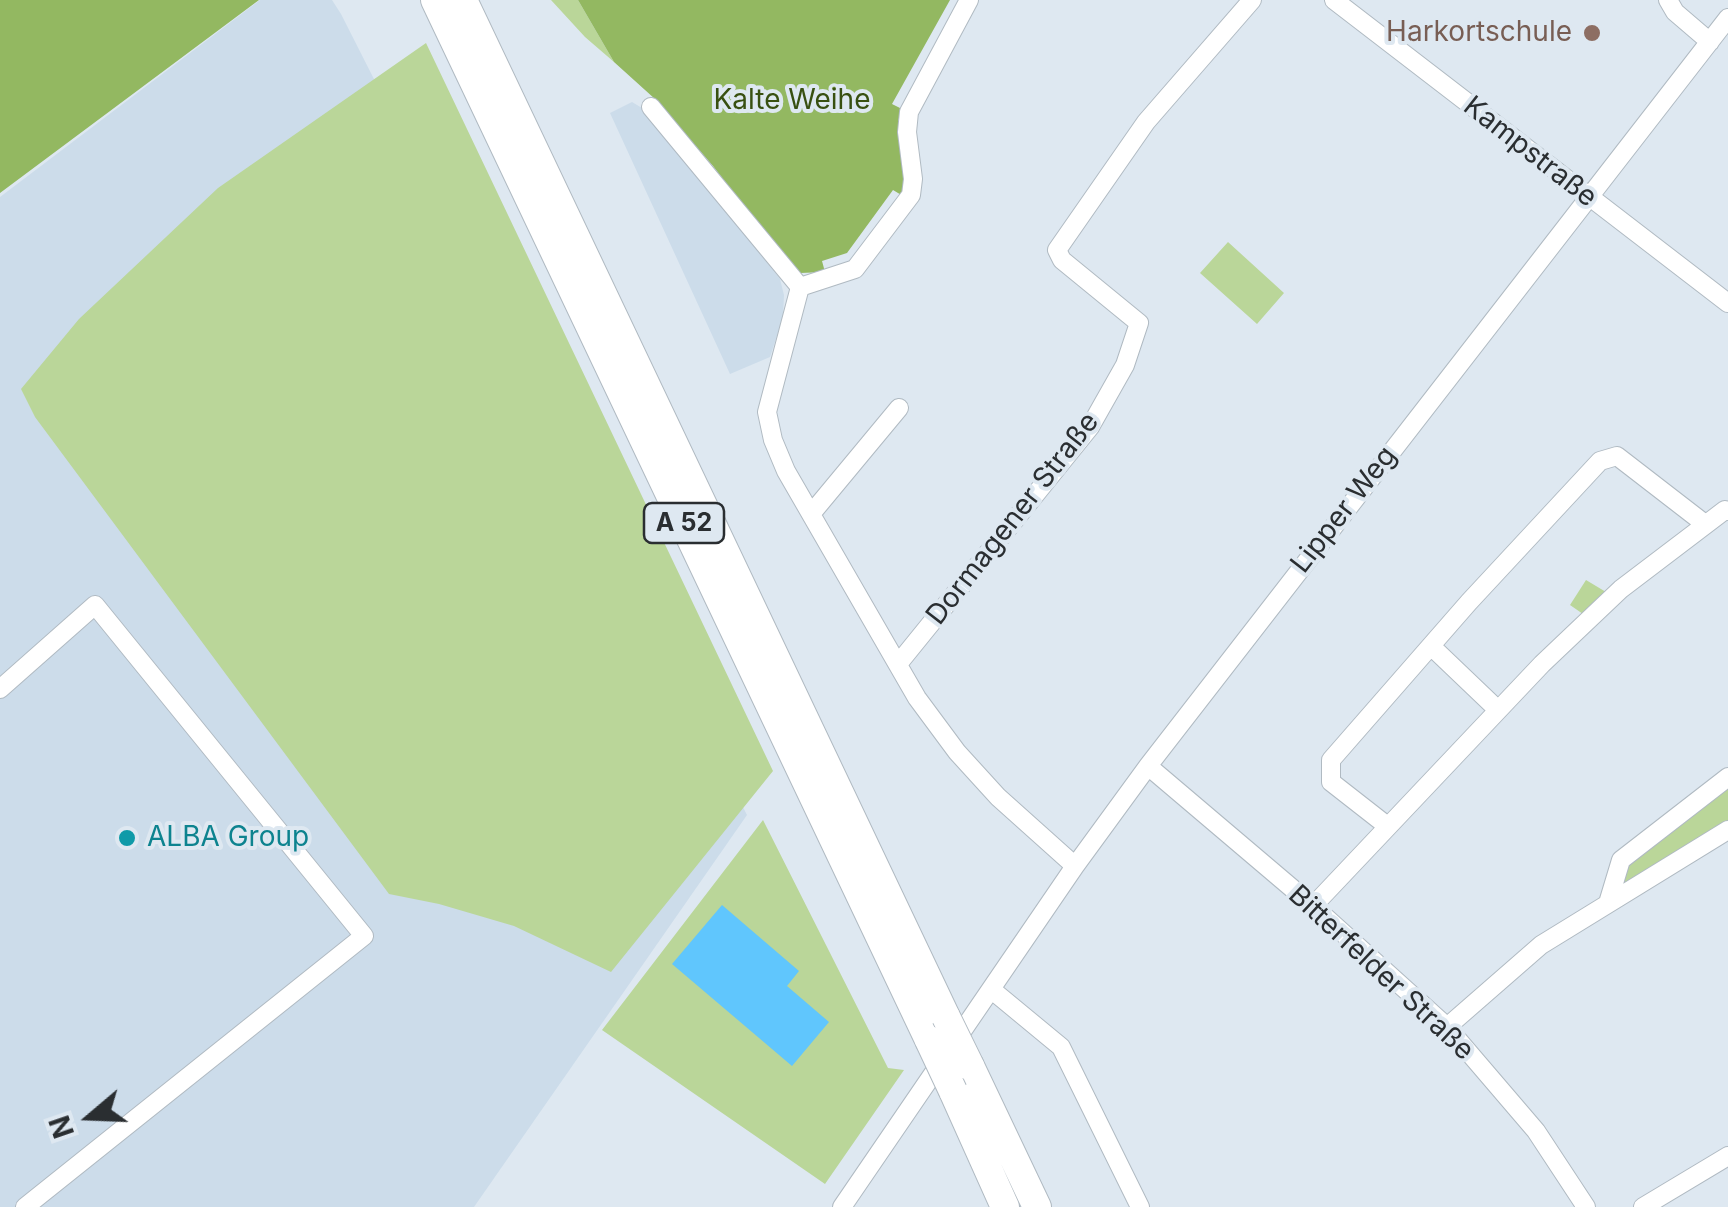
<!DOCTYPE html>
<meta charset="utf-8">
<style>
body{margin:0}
#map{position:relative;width:1728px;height:1207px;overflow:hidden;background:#dee8f1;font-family:Inter,sans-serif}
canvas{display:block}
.north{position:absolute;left:40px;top:1067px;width:100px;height:100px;-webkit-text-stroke:8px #dee8f1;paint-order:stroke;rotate:251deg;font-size:28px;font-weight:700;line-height:40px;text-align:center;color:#2a2e31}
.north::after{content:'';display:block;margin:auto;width:35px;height:45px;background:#2a2e31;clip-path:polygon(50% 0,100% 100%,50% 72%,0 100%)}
</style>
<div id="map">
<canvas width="1728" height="1207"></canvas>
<div class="north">N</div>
</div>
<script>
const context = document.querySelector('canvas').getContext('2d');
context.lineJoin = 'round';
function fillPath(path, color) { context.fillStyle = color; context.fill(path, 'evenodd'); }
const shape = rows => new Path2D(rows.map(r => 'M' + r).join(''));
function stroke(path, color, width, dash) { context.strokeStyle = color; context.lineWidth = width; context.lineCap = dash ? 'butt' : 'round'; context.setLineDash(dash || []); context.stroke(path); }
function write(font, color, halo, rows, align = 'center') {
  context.font = font + ' Inter,sans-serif'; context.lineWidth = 8; context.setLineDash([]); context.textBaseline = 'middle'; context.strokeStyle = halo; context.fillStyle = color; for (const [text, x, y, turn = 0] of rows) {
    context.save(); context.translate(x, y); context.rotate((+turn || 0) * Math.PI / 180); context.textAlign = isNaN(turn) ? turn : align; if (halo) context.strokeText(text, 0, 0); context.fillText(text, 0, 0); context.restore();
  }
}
fillPath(shape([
 [260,0,332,0,341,14,747,815,474,1207,0,1207,0,197],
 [632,102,647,111,780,279,784,295,783,317,770,357,730,374,610,113]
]), '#ccdcea');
fillPath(shape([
 [551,0,578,0,614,62,585,37],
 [426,43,773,771,611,972,514,926,439,904,389,894,35,417,21,389,79,319,218,188],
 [1228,242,1284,293,1257,324,1200,273],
 [1586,580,1606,592,1583,614,1570,605],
 [1728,785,1728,821,1629,882,1623,882,1622,869],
 [763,820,888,1068,904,1070,825,1184,602,1030]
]), '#bad699');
fillPath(shape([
 [0,0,259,0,0,193],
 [578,0,950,0,892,104,902,109,898,121,906,184,903,196,893,190,847,253,822,261,825,272,800,273,787,263,713,166,655,99,614,62]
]), '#93b861');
fillPath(shape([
 [722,905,799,971,787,986,829,1022,792,1066,672,964]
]), '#60c6fd');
const minor = shape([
 [1334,0,1728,303],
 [1668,0,1675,12,1710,42],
 [651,107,800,287],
 [800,287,767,412,773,440,786,471,917,698,957,752,998,797,1075,866],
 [800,287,855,269,911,195,913,179,907,132,909,112,969,0],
 [811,514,899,408],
 [1431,646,1498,710],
 [898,664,1090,427,1125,365,1139,323,1062,260,1057,250,1146,122,1252,0],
 [0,689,95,605,364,936,25,1207],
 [1148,766,1313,906,1447,1027,1536,1131,1586,1207],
 [1386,825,1331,782,1331,760,1469,602,1600,461,1617,456,1705,524],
 [1608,903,1621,860,1728,777],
 [1313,906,1542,664,1621,589,1725,510,1728,511],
 [992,990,1061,1047,1140,1207],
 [1447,1027,1541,945,1728,830],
 [842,1207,1075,866,1148,766,1728,18],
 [1643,1207,1728,1156]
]);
const highway = shape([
 [435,0,929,1040],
 [463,0,946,1017],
 [970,1066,1037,1207],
 [953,1091,1005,1207]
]);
stroke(minor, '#b0bac2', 20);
stroke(highway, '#b0bac2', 30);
stroke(minor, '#fff', 18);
stroke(highway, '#fff', 28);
const highwayBridge = shape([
 [946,1017,970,1066],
 [929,1040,953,1091]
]);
stroke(highwayBridge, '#b0bac2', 30, []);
stroke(highwayBridge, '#fff', 28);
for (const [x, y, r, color] of [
 [1592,33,10,"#8d6e63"],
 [127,838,10,"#0f9aa8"]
]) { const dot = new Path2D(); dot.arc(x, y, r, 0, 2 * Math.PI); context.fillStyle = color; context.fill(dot); stroke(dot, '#dee8f1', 4); }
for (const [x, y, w] of [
 [684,523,80]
]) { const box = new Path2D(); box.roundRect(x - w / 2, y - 20, w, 40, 8); context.fillStyle = '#dee8f1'; context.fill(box); stroke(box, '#2a2e31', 2.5); }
write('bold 25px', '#2a2e31', null, [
 ["A 52",684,523]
]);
write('28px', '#785e54', '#dee8f1', [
 ["Harkortschule",1572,33]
], 'right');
write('28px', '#385011', '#dee8f1', [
 ["Kalte Weihe",792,101]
]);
write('28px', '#2a2e31', '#dee8f1', [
 ["Kampstraße",1530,152,38],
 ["Lipper Weg",1344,510,-52],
 ["Dormagener Straße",1013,519,-52],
 ["Bitterfelder Straße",1381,973,43]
]);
write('28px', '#0d838f', '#dee8f1', [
 ["ALBA Group",147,838]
], 'left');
</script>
